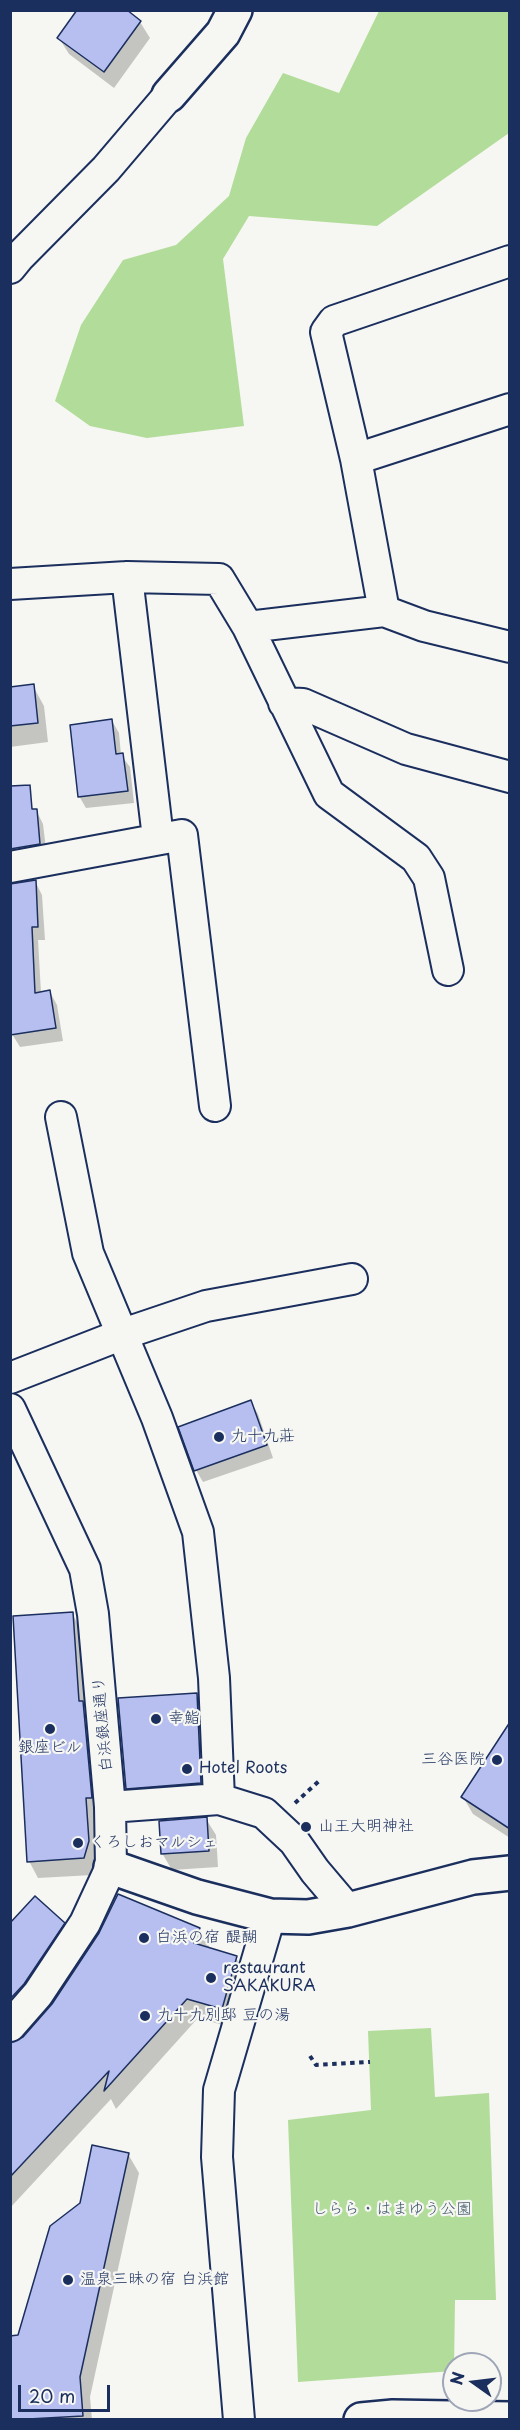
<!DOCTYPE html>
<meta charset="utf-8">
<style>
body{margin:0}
#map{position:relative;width:520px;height:2430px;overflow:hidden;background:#f6f6f2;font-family:"Playpen Sans",sans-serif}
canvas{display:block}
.frame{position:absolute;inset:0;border:12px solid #1b2f5e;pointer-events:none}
.north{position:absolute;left:442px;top:2352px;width:60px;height:60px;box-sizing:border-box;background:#f6f6f2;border:2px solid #9ea6b7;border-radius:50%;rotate:284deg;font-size:16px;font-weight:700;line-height:24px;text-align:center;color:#1b2f5e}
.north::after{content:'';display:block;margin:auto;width:21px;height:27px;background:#1b2f5e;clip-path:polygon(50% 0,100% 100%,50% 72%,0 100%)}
.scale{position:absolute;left:18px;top:2385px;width:92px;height:27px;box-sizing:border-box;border:3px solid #1b2f5e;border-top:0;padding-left:8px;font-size:18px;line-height:21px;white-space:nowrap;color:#1b2f5e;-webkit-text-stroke:4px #f6f6f2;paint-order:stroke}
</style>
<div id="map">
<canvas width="520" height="2430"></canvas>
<div class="frame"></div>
<div class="north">N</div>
<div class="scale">20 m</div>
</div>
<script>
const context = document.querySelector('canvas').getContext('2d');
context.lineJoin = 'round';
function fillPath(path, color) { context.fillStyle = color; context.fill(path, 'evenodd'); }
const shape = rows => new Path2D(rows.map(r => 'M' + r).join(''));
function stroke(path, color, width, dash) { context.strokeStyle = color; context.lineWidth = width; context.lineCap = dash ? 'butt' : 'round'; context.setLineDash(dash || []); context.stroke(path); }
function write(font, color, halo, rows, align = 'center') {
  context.font = font + ' "Playpen Sans","Klee One",sans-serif'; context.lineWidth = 4.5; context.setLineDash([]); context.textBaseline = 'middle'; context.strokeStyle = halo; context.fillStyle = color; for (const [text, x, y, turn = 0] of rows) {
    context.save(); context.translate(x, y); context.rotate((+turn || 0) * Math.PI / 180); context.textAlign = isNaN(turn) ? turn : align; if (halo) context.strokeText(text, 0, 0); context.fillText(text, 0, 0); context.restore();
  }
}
fillPath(shape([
 [379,11,509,11,509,133,377,226,249,216,223,259,244,426,147,438,90,426,55,401,81,325,123,260,176,245,229,196,246,138,283,73,339,93],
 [431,2028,435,2097,489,2093,496,2300,455,2300,454,2371,298,2382,288,2120,371,2110,368,2031]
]), '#b2dc99');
fillPath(shape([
 [140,22,150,38,114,88,69,54,59,38],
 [33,686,44,706,48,742,10,747,10,689],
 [112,721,119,733,121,755,130,767,134,803,86,808,79,796],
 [36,810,43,824,47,857,10,866,10,813],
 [35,881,42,895,45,940,38,940,41,993,50,992,57,1005,63,1041,20,1047,12,1034],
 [251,1402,258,1414,273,1458,203,1482,196,1470],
 [72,1613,81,1630,100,1814,94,1814,97,1859,93,1875,38,1878,29,1861],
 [196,1694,204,1709,208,1797,135,1802,127,1788],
 [510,1724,510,1838,473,1814,463,1797],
 [206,1819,216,1835,218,1867,172,1870,162,1853],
 [10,1924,63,1924,74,1943,10,2030],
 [199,1929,210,1948,236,1958,247,1977,233,2028,198,2018,116,2109,111,2099,10,2208,10,2044,15,2044],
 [128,2154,139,2173,90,2397,92,2420,10,2420,19,2336,81,2203]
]), '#0003');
const building = shape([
 [77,10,127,10,141,21,104,72,57,38,77,10],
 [34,684,38,723,10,726,10,687,34,684],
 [112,719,116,754,123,753,128,791,78,797,70,725,112,719],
 [30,785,32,809,37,809,40,844,10,849,10,786,30,785],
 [36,880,38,927,32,927,35,993,50,990,56,1028,10,1035,10,884,36,880],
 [251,1400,267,1445,194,1471,178,1427,251,1400],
 [73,1612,79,1701,83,1701,92,1798,86,1798,89,1841,84,1858,27,1862,13,1616,73,1612],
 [197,1693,201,1783,126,1789,118,1698,197,1693],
 [510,1722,510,1829,461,1797,510,1722],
 [207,1817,209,1851,161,1854,159,1821,207,1817],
 [118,1894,200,1928,194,1943,237,1956,222,2009,187,1999,104,2091,109,2071,10,2177,10,2043,23,2037,52,2004,99,1933,118,1894],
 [35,1896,65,1923,24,1984,10,1999,10,1923,35,1896],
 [92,2145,129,2153,80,2377,83,2416,10,2420,10,2336,18,2335,50,2226,80,2203,92,2145]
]);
fillPath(building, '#b7bff0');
stroke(building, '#1b2f5e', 1.5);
const minor = shape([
 [10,268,19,257,106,169,169,95],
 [356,459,510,409],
 [127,577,158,838],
 [10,584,127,577,219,579,248,627,329,794,416,858,429,878,448,970],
 [384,611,356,459,326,332,334,321,510,261],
 [248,627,384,611,424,626,510,647],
 [284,703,303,704,406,749,510,777],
 [10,867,182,835,215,1106],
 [61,1117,88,1253,157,1418,198,1532,214,1678,219,1799],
 [10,1378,123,1334,206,1306,352,1279],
 [10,1409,85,1569,93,1614,110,1807,111,1867,85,1923,38,1994,10,2026],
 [110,1807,219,1799,264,1813,294,1841,315,1871,348,1910],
 [239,2420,217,2157,219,2090,270,1916]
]);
const tertiary = shape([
 [169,95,223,33,235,10],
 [111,1867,197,1897,270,1916,308,1917,348,1910,473,1877,510,1873]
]);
const primary = shape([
 [361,2420,393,2417,510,2419]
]);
stroke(minor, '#1b2f5e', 34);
stroke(tertiary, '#1b2f5e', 38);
stroke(primary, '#1b2f5e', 38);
stroke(shape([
 [295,1803,319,1781],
 [310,2056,316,2065,370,2062]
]), '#1b2f5e', 4, [4.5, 4.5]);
stroke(minor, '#f6f6f2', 30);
stroke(tertiary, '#f6f6f2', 33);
stroke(primary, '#f6f6f2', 33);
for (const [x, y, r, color] of [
 [219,1437,6,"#1b2f5e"],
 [156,1719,6,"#1b2f5e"],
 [50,1729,6,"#1b2f5e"],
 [497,1760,6,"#1b2f5e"],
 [187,1769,6,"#1b2f5e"],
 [306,1827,6,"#1b2f5e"],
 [78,1843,6,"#1b2f5e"],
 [144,1938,6,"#1b2f5e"],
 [211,1978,6,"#1b2f5e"],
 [145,2016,6,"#1b2f5e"],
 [68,2280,6,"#1b2f5e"]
]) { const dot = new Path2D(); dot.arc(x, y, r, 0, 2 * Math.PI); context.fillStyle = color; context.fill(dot); stroke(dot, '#f6f6f2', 2); }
write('16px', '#1b2f5e', '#f6f6f2', [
 ["九十九莊",231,1437],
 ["幸鮨",168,1719],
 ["銀座ビル",50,1748,"center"],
 ["三谷医院",485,1760,"right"],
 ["Hotel Roots",199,1769],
 ["山王大明神社",318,1827],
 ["くろしおマルシェ",90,1843],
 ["白浜の宿 醍醐",156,1938],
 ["restaurant",223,1969],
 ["SAKAKURA",223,1987],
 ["九十九別邸 豆の湯",157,2016],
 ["温泉三昧の宿 白浜館",80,2280]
], 'left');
write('16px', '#1b2f5e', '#f6f6f2', [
 ["白浜銀座通り",103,1724,-95]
]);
write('16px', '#415a6d', '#f6f6f2', [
 ["しらら・はまゆう公園",392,2210]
]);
</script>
